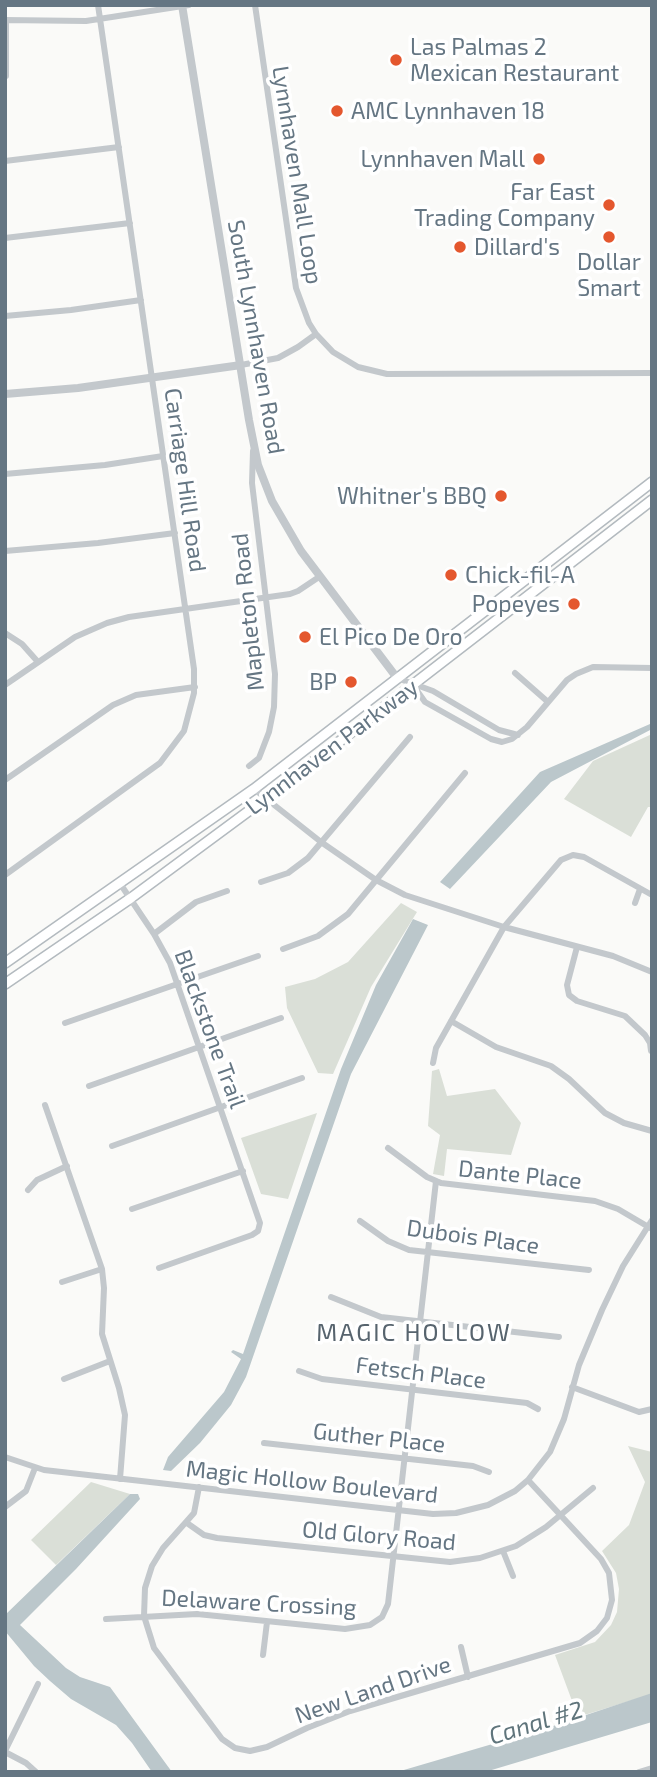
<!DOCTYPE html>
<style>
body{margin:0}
#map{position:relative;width:657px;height:1777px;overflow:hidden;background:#fafaf8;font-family:"Exo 2",sans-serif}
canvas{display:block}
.frame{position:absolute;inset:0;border:7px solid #657683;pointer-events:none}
</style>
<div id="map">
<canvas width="657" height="1777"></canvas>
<div class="frame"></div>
</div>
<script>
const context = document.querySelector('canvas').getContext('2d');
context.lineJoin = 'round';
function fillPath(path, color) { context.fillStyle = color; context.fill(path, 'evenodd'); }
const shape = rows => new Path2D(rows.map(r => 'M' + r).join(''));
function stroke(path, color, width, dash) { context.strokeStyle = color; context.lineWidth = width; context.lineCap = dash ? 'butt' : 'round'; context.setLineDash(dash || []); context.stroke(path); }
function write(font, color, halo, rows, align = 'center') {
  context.font = font + ' "Exo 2",sans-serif'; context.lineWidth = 7; context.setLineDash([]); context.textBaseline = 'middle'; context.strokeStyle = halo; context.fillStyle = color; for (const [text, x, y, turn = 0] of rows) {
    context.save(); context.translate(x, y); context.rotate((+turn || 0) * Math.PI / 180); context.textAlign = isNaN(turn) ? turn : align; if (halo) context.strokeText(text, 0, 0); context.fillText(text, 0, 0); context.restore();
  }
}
fillPath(shape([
 [652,734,652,807,648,807,631,837,564,799,593,761],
 [401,903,417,912,371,987,333,1074,318,1073,287,1008,285,987,315,979,348,962],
 [439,1069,447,1096,495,1089,521,1123,511,1155,447,1149,444,1176,433,1174,440,1135,428,1126,432,1071],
 [317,1113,288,1199,261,1194,241,1138],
 [628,1446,652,1452,652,1694,578,1717,555,1655,595,1642,611,1625,617,1612,619,1589,616,1573,602,1551,629,1525,645,1482],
 [91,1482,130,1494,56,1565,31,1540]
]), '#dadfd7');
fillPath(shape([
 [650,724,652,729,551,782,450,889,440,882,540,772],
 [413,919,428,925,351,1074,246,1377,231,1405,200,1443,171,1471,163,1470,168,1457,224,1392,241,1359,231,1352,233,1350,243,1354,341,1069,376,985],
 [130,1494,138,1494,140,1499,76,1569,20,1625,66,1668,80,1677,110,1687,172,1772,152,1772,132,1743,116,1725,71,1699,50,1681,34,1666,5,1631,5,1615],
 [652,1693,652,1722,485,1772,397,1772,547,1728]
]), '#bbc7cb');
const secondary = shape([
 [5,963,254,789,652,482],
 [5,984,131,898,265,799,652,500]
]);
stroke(secondary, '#b3babf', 12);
stroke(shape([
 [255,5,296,288,309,323,316,334,333,352,358,367,387,374,652,373],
 [5,20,86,21,189,5],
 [6,76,6,20],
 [5,161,119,147],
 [5,238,130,223],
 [5,316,71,310,141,300],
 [241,365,278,358,298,347,316,334],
 [5,474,105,465,163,456],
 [5,551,98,543,175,533],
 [5,633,22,644,38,662],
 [515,673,548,702],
 [397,678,433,691,499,730,518,735],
 [5,685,75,637,107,623,129,617,290,594,298,591,319,577],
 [413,685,425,702,491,739,502,742,512,739,527,727,567,680,576,674,593,667,652,668],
 [249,766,259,758,269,732,274,707,275,674,252,483,253,451],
 [5,780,113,705,136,695,195,687],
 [254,789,321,842,376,880,405,895,504,927,613,956,652,972],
 [5,875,160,763,184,731,194,693,194,669,98,5],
 [119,882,154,934,170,963,260,1223,258,1231,252,1235,159,1268],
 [261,882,288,873,308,858,410,737],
 [635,903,640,889],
 [154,934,196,902,227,891],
 [577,947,567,985,569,995,577,1001,625,1016,645,1035,650,1043,651,1051],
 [283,949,318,936,348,914,465,773],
 [451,1021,496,1047,551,1066,569,1079,605,1113,624,1123,652,1131],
 [65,1023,258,956],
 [433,1063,436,1048,504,927,561,860,573,855,584,857,652,895],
 [89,1086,281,1018],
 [45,1105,102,1269,104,1288,102,1334,119,1388,125,1415,120,1479],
 [112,1146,302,1078],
 [388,1148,427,1177,441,1183,595,1201,618,1209,652,1229],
 [28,1190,37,1180,67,1166],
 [132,1209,243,1171],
 [360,1221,388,1241,409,1250,589,1270],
 [62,1282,102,1269],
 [331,1297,381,1317,559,1337],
 [299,1371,322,1379,527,1403,538,1409],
 [64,1379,110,1361],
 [572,1387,639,1412,652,1409],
 [264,1443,473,1466,489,1472],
 [5,1457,44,1470,433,1514,456,1513,488,1505,515,1491,528,1480,550,1452,564,1419,579,1365,602,1310,623,1266,652,1220],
 [199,1487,194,1513,163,1548,152,1566,145,1588,144,1616,154,1648,222,1739,235,1748,250,1751,267,1747,307,1728,350,1711,580,1643,597,1631,607,1618,612,1600,609,1573,601,1559,528,1480],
 [5,1507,26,1491,35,1468],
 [187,1523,204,1535,217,1538,450,1562,480,1558,516,1546,546,1527,593,1488],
 [503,1551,513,1576],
 [106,1619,197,1614,345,1629,370,1625,382,1617,388,1604,436,1181],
 [461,1647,468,1677],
 [263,1655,267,1622],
 [5,1751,38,1684],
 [5,1752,26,1763,36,1772],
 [639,1772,652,1768]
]), '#c3c8cc', 6);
stroke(shape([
 [182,5,249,420,258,465,272,501,301,551,397,678],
 [5,394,78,388,241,365]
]), '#c3c8cc', 8);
stroke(secondary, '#fff', 9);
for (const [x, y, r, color] of [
 [396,60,7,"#e4572e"],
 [337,111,7,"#e4572e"],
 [539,159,7,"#e4572e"],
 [609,205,7,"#e4572e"],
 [609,237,7,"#e4572e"],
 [460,247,7,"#e4572e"],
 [501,496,7,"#e4572e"],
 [451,575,7,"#e4572e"],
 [574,604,7,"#e4572e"],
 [305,637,7,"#e4572e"],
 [351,682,7,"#e4572e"]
]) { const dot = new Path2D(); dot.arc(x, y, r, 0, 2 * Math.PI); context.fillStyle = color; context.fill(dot); stroke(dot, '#fff', 2.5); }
write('23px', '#657683', '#fff', [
 ["Las Palmas 2",410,47],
 ["Mexican Restaurant",410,73],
 ["AMC Lynnhaven 18",351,111],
 ["Lynnhaven Mall",525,159,"right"],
 ["Far East",595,192,"right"],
 ["Trading Company",595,218,"right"],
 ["Dillard's",474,247],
 ["Dollar",609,262,"center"],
 ["Smart",609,288,"center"],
 ["Whitner's BBQ",487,496,"right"],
 ["Chick-fil-A",465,575],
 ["Popeyes",560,604,"right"],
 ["El Pico De Oro",319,637],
 ["BP",337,682,"right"]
], 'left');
write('23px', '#657683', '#fff', [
 ["Lynnhaven Mall Loop",297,175,81],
 ["South Lynnhaven Road",256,337,80],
 ["Carriage Hill Road",185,480,82],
 ["Mapleton Road",248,612,-96],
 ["Lynnhaven Parkway",332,747,-37],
 ["Blackstone Trail",210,1029,70],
 ["Dante Place",520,1175,6],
 ["Dubois Place",473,1237,8],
 ["Fetsch Place",421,1373,7],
 ["Guther Place",379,1438,6],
 ["Magic Hollow Boulevard",312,1482,6],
 ["Old Glory Road",379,1536,5],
 ["Delaware Crossing",259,1603,3],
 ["New Land Drive",373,1690,-19]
]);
context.letterSpacing = '2px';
write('24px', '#57646e', '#fff', [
 ["MAGIC HOLLOW",414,1333]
]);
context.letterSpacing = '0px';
write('italic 24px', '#60757c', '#fff', [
 ["Canal #2",536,1723,-17]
]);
</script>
